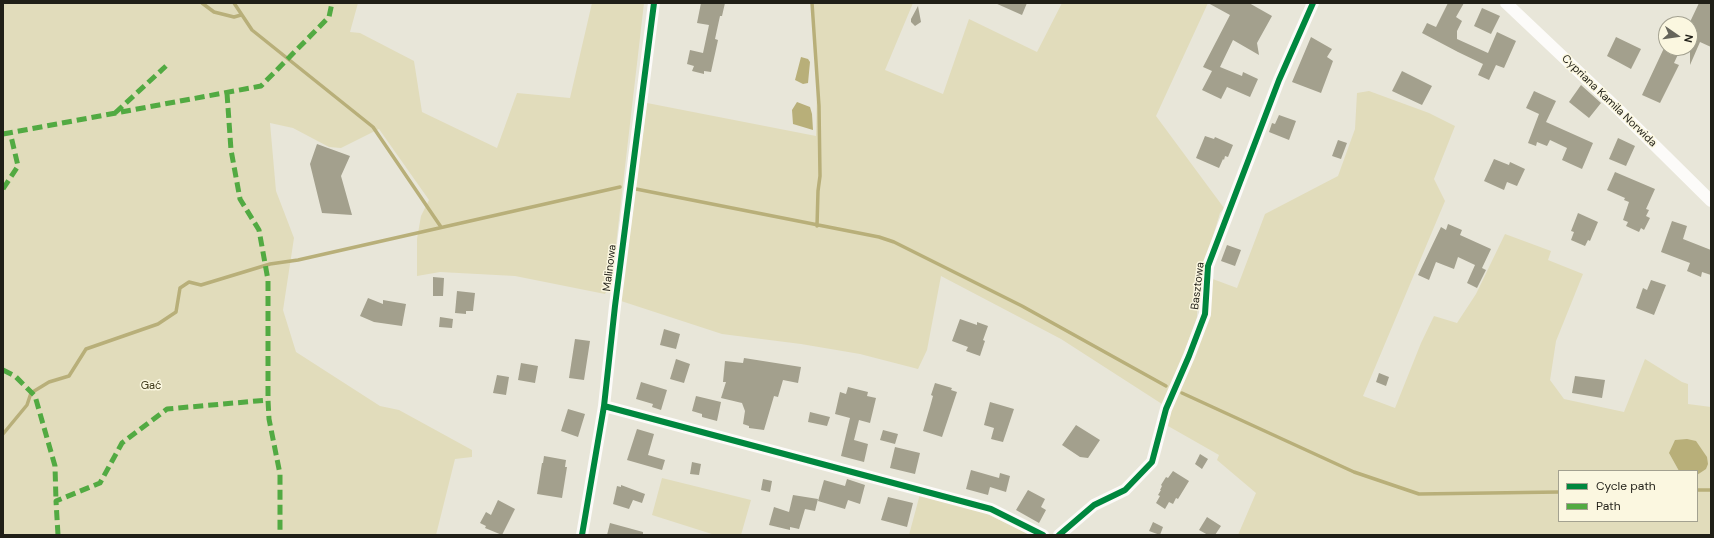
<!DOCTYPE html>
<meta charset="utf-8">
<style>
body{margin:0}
#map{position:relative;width:1714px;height:538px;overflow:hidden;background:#e8e6d9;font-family:"DM Sans",sans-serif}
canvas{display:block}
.frame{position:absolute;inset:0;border:4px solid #201f17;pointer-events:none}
.legend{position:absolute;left:1558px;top:470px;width:140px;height:52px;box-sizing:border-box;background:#fbf7e0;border:1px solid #a3a190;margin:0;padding:5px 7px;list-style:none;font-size:12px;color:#201f17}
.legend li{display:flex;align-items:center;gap:8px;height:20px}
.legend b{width:20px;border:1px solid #a3a190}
.north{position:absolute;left:1658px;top:16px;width:40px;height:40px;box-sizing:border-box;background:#fbf7e0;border:1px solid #a3a190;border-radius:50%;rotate:103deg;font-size:11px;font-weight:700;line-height:16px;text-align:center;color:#201f17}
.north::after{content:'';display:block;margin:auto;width:14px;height:18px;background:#66655b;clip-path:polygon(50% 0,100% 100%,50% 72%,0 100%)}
</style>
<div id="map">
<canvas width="1714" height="538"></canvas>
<div class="frame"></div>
<ul class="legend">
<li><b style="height:5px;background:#00873e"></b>Cycle path</li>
<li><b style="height:5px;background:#52aa42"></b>Path</li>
</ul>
<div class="north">N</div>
</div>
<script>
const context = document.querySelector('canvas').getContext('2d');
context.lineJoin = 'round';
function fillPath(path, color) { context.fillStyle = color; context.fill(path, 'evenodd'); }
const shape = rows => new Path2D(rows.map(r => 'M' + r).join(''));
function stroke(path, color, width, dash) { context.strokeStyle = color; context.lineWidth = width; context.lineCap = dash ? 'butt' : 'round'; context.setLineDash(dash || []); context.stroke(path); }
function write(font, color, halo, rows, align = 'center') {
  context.font = font + ' "DM Sans",sans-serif'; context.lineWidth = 3; context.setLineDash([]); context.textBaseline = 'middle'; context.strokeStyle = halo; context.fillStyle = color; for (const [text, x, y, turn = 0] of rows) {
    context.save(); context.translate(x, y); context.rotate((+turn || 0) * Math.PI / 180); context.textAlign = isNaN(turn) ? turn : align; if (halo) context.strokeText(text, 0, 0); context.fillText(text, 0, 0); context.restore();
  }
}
fillPath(shape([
 [3,3,358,3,350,32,360,33,414,61,422,112,497,148,517,93,570,98,592,3,644,3,612,279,605,294,515,276,440,272,417,276,417,239,421,216,429,200,379,129,341,148,329,147,293,128,270,123,276,191,294,238,283,310,296,352,380,406,399,410,472,450,472,457,455,459,436,535,3,535],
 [811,3,913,3,885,70,943,94,969,19,1037,52,1062,3,1208,3,1156,116,1224,208,1220,213,1198,286,1197,317,1173,384,1162,404,1061,339,941,276,927,350,918,369,860,354,801,344,722,334,621,301,647,103,816,136,817,85],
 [1369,91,1429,113,1455,126,1434,179,1445,201,1363,396,1395,408,1421,343,1434,316,1457,323,1476,294,1505,234,1551,251,1548,260,1583,274,1556,341,1550,380,1564,399,1624,412,1645,359,1682,382,1688,384,1688,404,1711,407,1711,535,1238,535,1256,493,1217,460,1219,455,1168,426,1170,411,1210,278,1237,288,1265,214,1338,176,1355,129,1357,93],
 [1669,453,1701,472,1697,475,1697,521,1559,521,1559,471,1679,471],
 [662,478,751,500,741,535,715,535,652,515],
 [920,494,983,512,1031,535,909,535]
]), '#e1dcbb');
fillPath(shape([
 [801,57,808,59,810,62,808,83,803,84,795,80],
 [797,102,810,107,812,114,813,130,793,124,792,110],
 [1687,439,1696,441,1707,457,1708,464,1706,469,1697,475,1697,471,1679,471,1669,453,1675,440]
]), '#b8af79');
stroke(shape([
 [202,3,214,12,234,17,241,15],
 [234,3,252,30,373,127,441,227],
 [812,3,819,106,820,176,818,191,817,226],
 [636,189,879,237,894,242,1022,306,1166,386],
 [1182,393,1354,472,1419,494,1559,492],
 [3,434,27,405,31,393,49,382,69,376,86,349,158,324,176,312,180,288,189,282,201,285,270,264,298,260,620,187],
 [1697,490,1711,490]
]), '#b8af79', 3.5);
fillPath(shape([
 [701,3,725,3,722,16,720,16,715,39,718,40,711,72,704,71,704,74,692,71,694,66,687,64,690,50,703,53,709,25,697,23],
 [995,3,1027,3,1022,15],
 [1208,3,1249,3,1272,16,1257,43,1259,55,1233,40,1220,67,1242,76,1243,72,1258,79,1250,97,1227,87,1221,99,1202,90,1212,71,1203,67,1230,15],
 [1448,3,1464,3,1456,17,1462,21,1457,31,1457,39,1488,53,1497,32,1516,41,1504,68,1496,65,1489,80,1478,75,1483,64,1458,52,1422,33,1427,23,1436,27],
 [1699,3,1711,3,1711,47,1700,42,1690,65,1690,22],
 [918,6,921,22,915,26,911,22,911,19],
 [1482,8,1500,16,1491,34,1474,26],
 [1311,37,1332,49,1327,57,1333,61,1321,93,1292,82],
 [1616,37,1641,49,1631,69,1607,56],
 [1664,48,1681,48,1674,63,1679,65,1660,103,1642,95],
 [1402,71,1432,86,1422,105,1392,91],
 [1581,85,1601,103,1589,118,1569,102],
 [1534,91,1556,101,1546,122,1593,143,1582,169,1562,160,1567,148,1550,140,1547,146,1537,142,1536,146,1528,143,1539,114,1526,108],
 [1279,115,1296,121,1289,140,1269,132,1272,123,1275,124],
 [1205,136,1214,139,1215,137,1233,145,1228,157,1225,156,1224,160,1223,159,1219,168,1196,158],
 [1618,138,1635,146,1626,166,1609,159],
 [1338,140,1347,143,1341,159,1332,156],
 [317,144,350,156,341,176,352,215,322,213,310,164],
 [1494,159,1509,165,1510,162,1525,169,1517,186,1507,182,1504,190,1484,181],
 [1615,172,1655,189,1646,209,1649,210,1646,216,1650,218,1644,230,1641,228,1639,232,1626,226,1628,222,1623,220,1629,202,1624,200,1625,198,1607,190],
 [1578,213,1598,222,1590,241,1588,240,1585,246,1571,240,1574,232,1571,231],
 [1672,221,1687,226,1683,239,1711,250,1711,275,1702,272,1701,277,1687,271,1690,263,1661,252],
 [1448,224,1462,230,1460,235,1491,249,1482,268,1486,270,1477,288,1467,283,1475,265,1458,257,1454,269,1436,262,1429,280,1418,275,1441,227,1446,230],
 [1227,245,1241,250,1235,266,1221,261],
 [433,277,444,278,443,296,433,296],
 [1651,280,1666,285,1654,315,1636,308,1643,288,1647,290],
 [457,291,475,293,473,311,466,311,466,314,455,313],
 [368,298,383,304,383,300,406,304,402,326,374,322,360,316],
 [440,317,453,319,452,328,439,327],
 [960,319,977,325,977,322,988,326,983,340,985,341,980,356,966,351,968,347,952,341],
 [664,329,680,334,676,349,660,345],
 [575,339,590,341,584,380,569,378],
 [744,358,801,367,798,383,783,380,778,397,774,396,764,430,749,428,749,426,743,424,745,411,742,403,721,398,726,382,723,382,725,361,743,363],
 [676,359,690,364,684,383,670,379],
 [521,363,538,366,535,383,518,380],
 [1379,373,1389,377,1386,386,1376,382],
 [497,375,509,377,506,395,493,393],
 [1575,376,1605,380,1602,398,1572,393],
 [641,382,667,390,661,410,652,407,653,404,636,399],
 [935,383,952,388,951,390,957,392,942,437,923,431,930,407,933,396,931,395],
 [848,387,868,392,867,396,876,398,870,423,859,420,854,440,868,444,864,462,841,456,850,418,835,414,840,392,846,394],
 [696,396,721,402,717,421,702,417,702,414,692,411],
 [990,402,1014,409,1003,442,991,439,994,428,984,425],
 [568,409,585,414,578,437,561,431],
 [810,412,830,417,827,426,808,422],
 [1076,425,1100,440,1088,458,1080,457,1062,445],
 [637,429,654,434,648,455,665,460,662,470,627,460],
 [883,430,898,434,895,444,880,440],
 [895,447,920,453,915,474,890,468],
 [1200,454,1208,459,1202,469,1195,464],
 [544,456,566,460,565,467,567,467,562,498,537,494,542,463,543,463],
 [692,462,701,464,699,475,690,474],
 [971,470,999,478,1000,473,1010,476,1006,492,990,487,988,495,966,489],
 [1173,471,1189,481,1178,499,1176,498,1173,504,1169,502,1165,509,1156,503,1160,496,1158,495,1161,490,1160,490,1162,486,1161,485,1166,477,1168,478],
 [763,479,772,481,770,492,761,490],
 [847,479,865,485,860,504,848,500,845,509,818,501,824,480,845,486],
 [621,485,645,494,642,503,633,500,629,509,613,504,617,486,621,487],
 [1028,490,1045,499,1041,507,1046,510,1039,523,1016,510],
 [793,495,818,499,815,511,805,509,799,529,790,527,790,530,769,525,774,507,789,512],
 [888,497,913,503,907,527,881,520],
 [498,500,515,509,502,535,485,528,486,526,480,523,486,512,491,515],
 [1207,517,1221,526,1215,535,1208,535,1199,530],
 [1153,522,1163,527,1160,535,1149,531],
 [610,523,643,532,643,535,607,535]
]), '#a3a08d');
stroke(shape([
 [1506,3,1618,109,1711,201],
 [604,406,991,509,1043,535],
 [582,535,604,406,615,306,654,3],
 [1059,535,1094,505,1125,490,1152,462,1166,409,1189,356,1205,314,1208,266,1279,80,1313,3]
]), '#fcfbf9', 12);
stroke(shape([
 [227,93,231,150,240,199,259,230,268,280,268,400,269,419,280,474,280,535],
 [115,113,166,66],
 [3,134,261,86,329,17,332,3],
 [3,189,18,166,10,132],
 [3,370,15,376,35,396,55,466,56,501],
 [58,535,56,501,100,483,122,443,167,409,268,400]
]), '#52aa42', 5, [10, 5]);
stroke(shape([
 [604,406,991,509,1043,535],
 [582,535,604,406,615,306,654,3],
 [1059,535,1094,505,1125,490,1152,462,1166,409,1189,356,1205,314,1208,266,1279,80,1313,3]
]), '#00873e', 6);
write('11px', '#201f17', '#fbf7e0', [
 ["Cypriana Kamila Norwida",1609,101,44],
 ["Malinowa",610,268,-83],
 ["Basztowa",1198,286,-83]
]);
write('11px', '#3e3818', '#fbf7e0', [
 ["Gać",151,386]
]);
</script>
